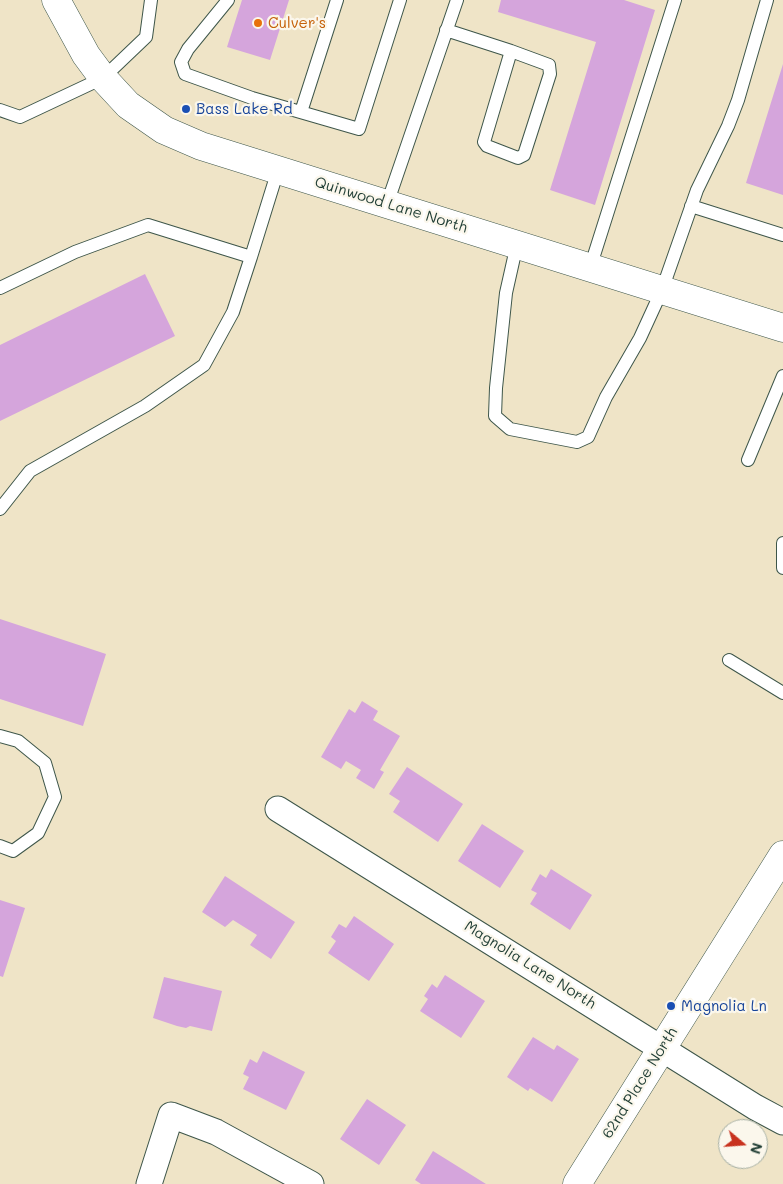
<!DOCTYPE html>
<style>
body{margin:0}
#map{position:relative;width:783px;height:1184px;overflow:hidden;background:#efe4c7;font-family:Mali,sans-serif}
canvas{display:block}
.north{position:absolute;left:718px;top:1119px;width:50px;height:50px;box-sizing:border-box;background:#fbf7ec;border:1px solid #a3ada2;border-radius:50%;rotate:108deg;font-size:14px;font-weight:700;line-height:20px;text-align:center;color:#1f3d34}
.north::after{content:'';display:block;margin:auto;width:18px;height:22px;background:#c8321e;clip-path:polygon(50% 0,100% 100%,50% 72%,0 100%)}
</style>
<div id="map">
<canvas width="783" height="1184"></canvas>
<div class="north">N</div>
</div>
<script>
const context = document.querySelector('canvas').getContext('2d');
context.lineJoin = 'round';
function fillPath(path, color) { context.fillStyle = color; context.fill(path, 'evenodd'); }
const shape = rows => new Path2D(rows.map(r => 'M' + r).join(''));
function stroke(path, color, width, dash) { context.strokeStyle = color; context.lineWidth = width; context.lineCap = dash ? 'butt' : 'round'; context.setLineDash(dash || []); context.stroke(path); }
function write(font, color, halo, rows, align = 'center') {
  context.font = font + ' Mali,sans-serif'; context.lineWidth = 4.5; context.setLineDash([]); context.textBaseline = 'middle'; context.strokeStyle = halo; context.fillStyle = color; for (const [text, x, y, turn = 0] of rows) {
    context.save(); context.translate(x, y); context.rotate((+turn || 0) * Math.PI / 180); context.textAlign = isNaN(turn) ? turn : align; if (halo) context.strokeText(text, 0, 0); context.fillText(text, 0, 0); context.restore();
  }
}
fillPath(shape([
 [242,0,289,0,270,60,227,47],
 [501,0,624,0,655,10,595,205,550,190,596,42,498,12],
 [783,64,783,195,746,183],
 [145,274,175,336,0,421,0,345],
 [0,619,106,654,83,726,0,699],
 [362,701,378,711,373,720,400,736,380,770,384,772,374,789,356,778,361,770,346,761,341,769,321,757,349,709,355,713],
 [407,767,463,804,438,842,393,812,400,801,389,794],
 [482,824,524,851,500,888,458,861],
 [551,869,592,895,570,930,530,904,537,893,531,890,540,874,546,878],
 [225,876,295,922,271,959,250,945,257,935,233,920,225,927,202,912],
 [0,900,25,908,3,977,0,976],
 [354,916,394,944,369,981,328,953,336,941,331,937,339,924,346,928],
 [445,975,485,1001,461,1038,420,1011,428,999,424,996,432,984,437,988],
 [164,977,222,991,212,1031,190,1026,186,1028,177,1026,153,1018],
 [533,1037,554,1050,557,1045,579,1059,552,1102,530,1088,528,1091,507,1077],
 [263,1051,305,1072,286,1110,243,1089,249,1077,243,1074,250,1059,257,1063],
 [367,1099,406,1125,379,1165,340,1139],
 [433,1151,486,1184,421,1184,415,1180]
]), '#d5a5dc');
const lane = shape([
 [228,0,188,49,181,62,185,74,252,98,359,129,400,0],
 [446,30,511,51,549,65,550,74,524,155,518,158,487,146,484,142,511,51],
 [0,110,20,117,103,78,146,37,151,0],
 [301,112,337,0],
 [387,204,457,0],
 [691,206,783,235],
 [517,244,506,293,496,388,495,416,510,429,577,442,588,437,606,397,640,338,662,290,697,190,728,126,738,100,767,0],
 [251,257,278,170],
 [590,268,675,0],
 [0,288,75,252,148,225,251,257,233,312,204,365,145,406,30,471,0,509],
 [748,460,783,376],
 [783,543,783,568],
 [729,660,783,693],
 [0,736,18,741,45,763,55,797,38,833,13,851,0,846]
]);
const street = shape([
 [278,809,755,1107,783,1122],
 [149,1184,171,1115,216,1132,311,1184]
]);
const secondary = shape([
 [56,0,86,55,103,78,128,105,164,130,201,146,783,328],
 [577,1184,783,855]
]);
stroke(lane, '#3e564a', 14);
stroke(street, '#3e564a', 27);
stroke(secondary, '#3e564a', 29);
stroke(lane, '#fff', 12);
stroke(street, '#fff', 25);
stroke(secondary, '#fff', 28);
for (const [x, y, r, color] of [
 [258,23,5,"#e8710a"],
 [186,109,5,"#1a4fb4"],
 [671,1006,5,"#1a4fb4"]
]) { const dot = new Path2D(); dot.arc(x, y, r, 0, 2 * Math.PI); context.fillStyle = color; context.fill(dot); stroke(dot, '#fbf7ec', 2); }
write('15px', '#c56008', '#fbf7ec', [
 ["Culver's",268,23]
], 'left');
write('15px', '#164399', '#fbf7ec', [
 ["Bass Lake Rd",196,109],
 ["Magnolia Ln",681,1006]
], 'left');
write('15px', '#1f3d34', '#fbf7ec', [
 ["Quinwood Lane North",391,205,17],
 ["Magnolia Lane North",530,965,32],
 ["62nd Place North",640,1083,-58]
]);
</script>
